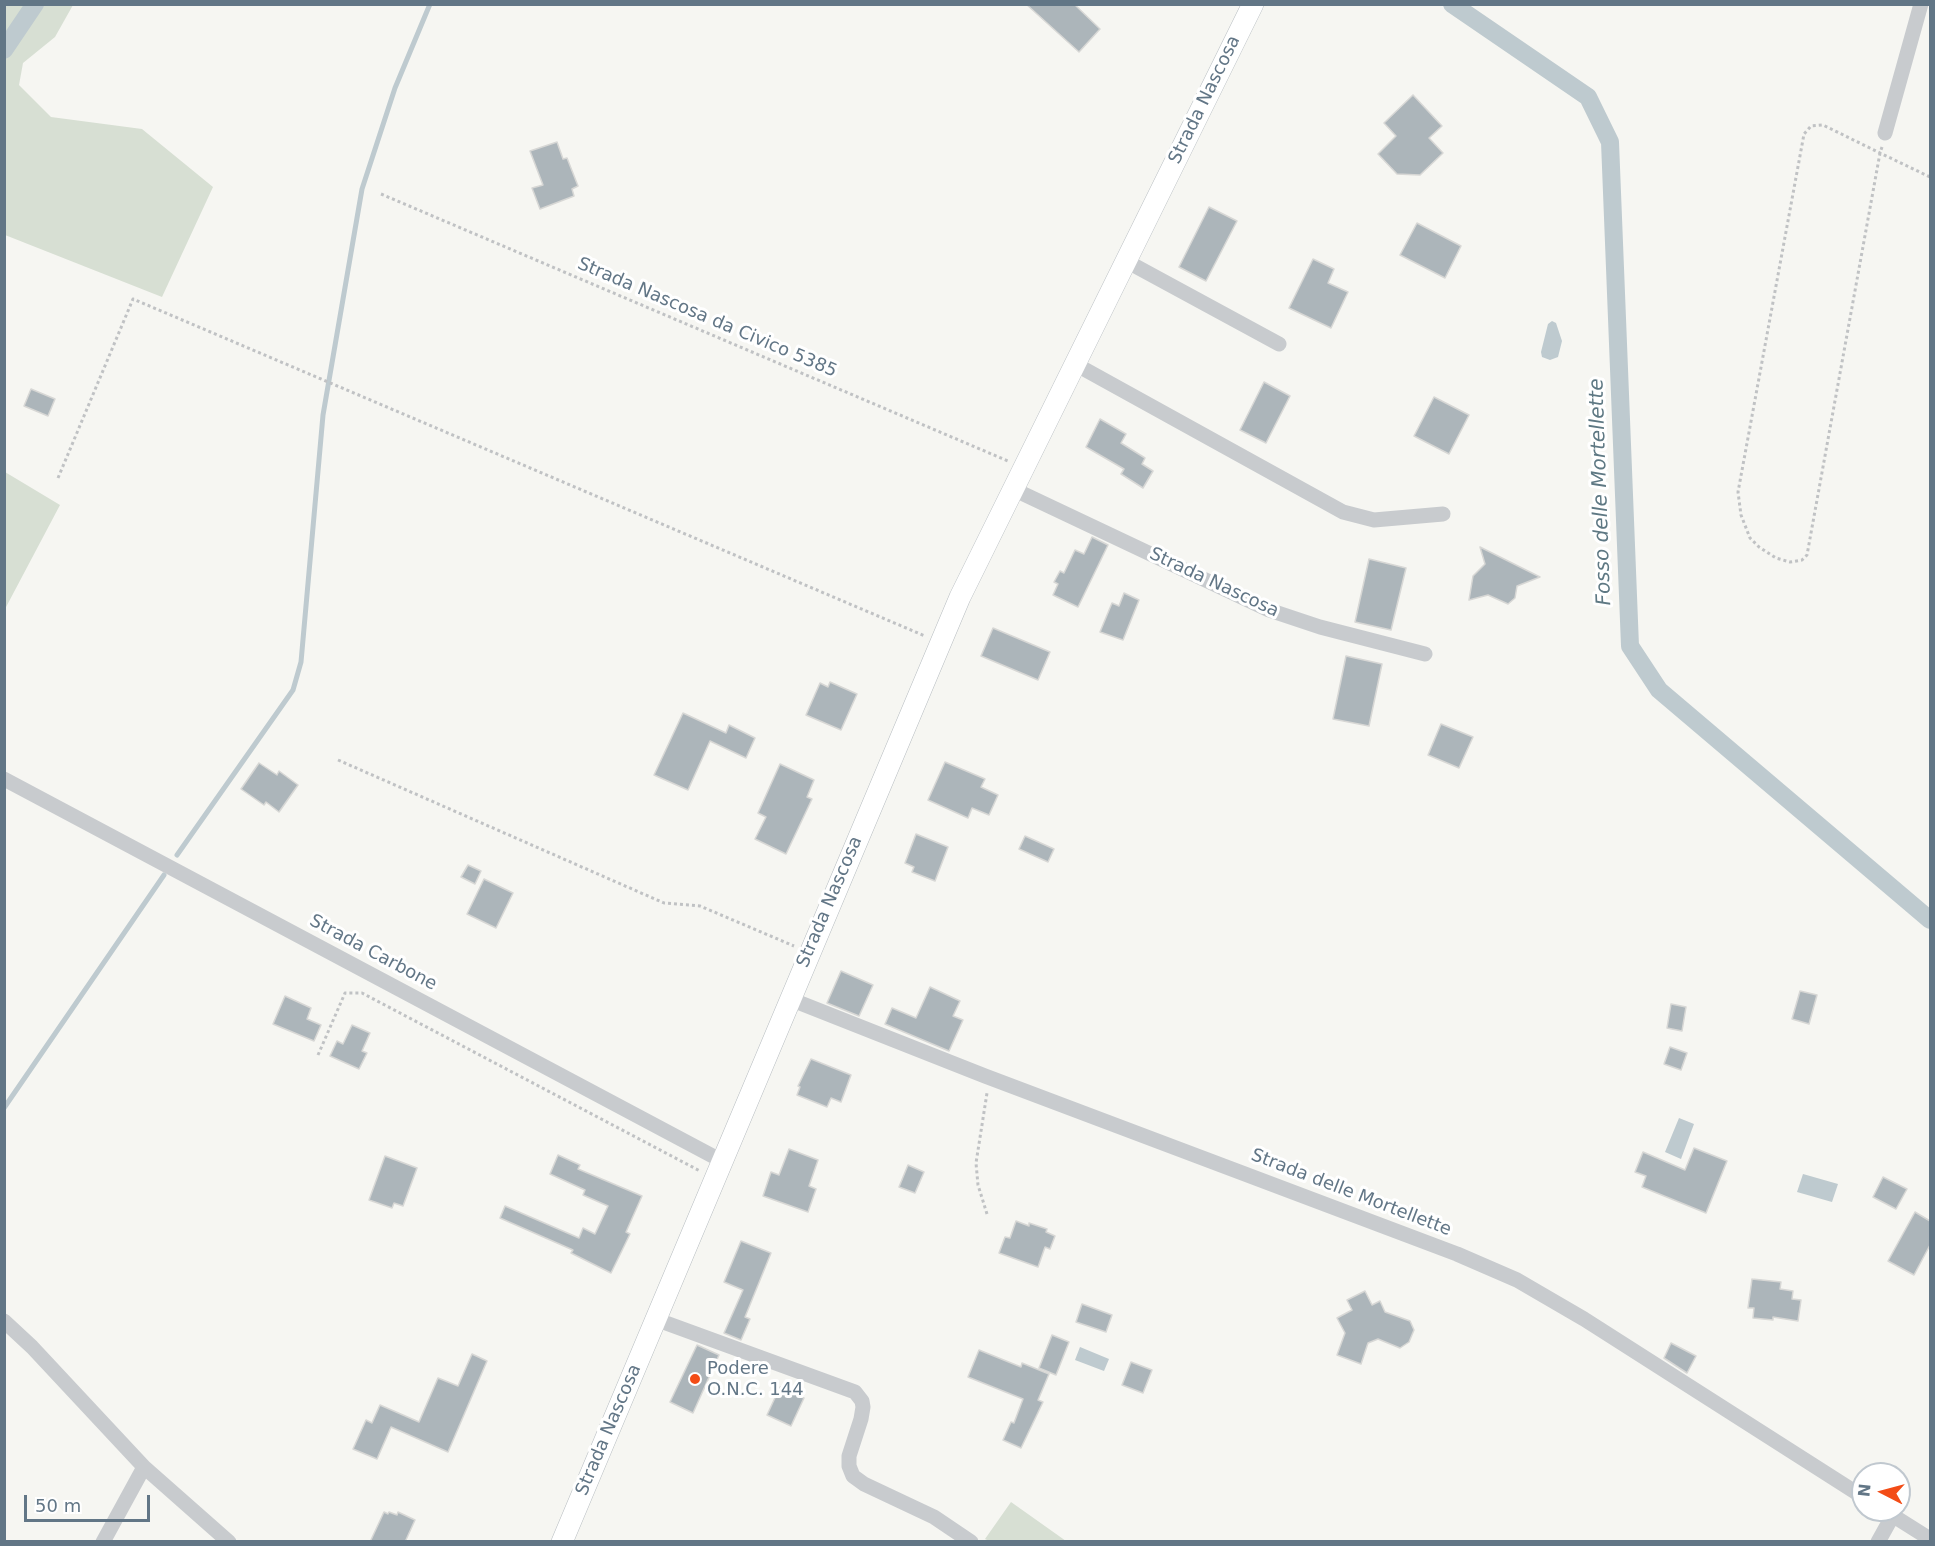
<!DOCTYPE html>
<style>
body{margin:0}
#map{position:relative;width:1935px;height:1546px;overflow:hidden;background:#f6f6f2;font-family:"DejaVu Sans",sans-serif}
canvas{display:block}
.frame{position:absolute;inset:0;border:6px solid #627686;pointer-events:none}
.north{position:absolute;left:1851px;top:1462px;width:60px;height:60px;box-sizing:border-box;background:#fff;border:2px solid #c0c8cf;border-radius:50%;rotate:276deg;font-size:16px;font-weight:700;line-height:24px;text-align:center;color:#627686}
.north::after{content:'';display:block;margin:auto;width:21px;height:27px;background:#f34c16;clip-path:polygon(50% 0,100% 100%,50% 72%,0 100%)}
.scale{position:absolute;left:24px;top:1495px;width:126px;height:27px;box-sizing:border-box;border:3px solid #627686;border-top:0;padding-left:8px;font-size:18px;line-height:21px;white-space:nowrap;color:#627686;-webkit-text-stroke:4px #fff;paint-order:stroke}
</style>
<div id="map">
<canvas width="1935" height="1546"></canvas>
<div class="frame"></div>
<div class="north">N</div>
<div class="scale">50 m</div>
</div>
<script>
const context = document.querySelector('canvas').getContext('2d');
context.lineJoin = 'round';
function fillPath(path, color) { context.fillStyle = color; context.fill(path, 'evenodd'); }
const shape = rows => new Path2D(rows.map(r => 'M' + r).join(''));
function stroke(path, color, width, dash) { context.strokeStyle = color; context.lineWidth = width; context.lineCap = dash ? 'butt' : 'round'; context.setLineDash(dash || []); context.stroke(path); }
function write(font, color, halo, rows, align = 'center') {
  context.font = font + ' "DejaVu Sans",sans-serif'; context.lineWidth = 6; context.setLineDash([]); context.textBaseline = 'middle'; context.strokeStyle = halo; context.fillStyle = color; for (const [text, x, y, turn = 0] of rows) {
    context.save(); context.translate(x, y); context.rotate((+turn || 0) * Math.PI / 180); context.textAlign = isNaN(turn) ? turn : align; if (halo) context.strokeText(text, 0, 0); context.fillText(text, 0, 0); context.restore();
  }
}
fillPath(shape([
 [4,5,73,5,55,37,23,63,19,85,51,117,142,129,213,187,162,297,5,235],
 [5,472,60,505,5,609],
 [1011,1502,1066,1541,989,1541,985,1539]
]), '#d7dfd3');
fillPath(shape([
 [1552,321,1556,323,1562,341,1558,357,1550,360,1542,357,1541,352,1548,324],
 [1679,1118,1694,1124,1681,1159,1665,1152],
 [1803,1174,1838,1184,1832,1202,1797,1192],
 [1080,1347,1109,1359,1104,1371,1075,1360]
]), '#becacf');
stroke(shape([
 [177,855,293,690,301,662,323,415,362,189,395,88,430,4],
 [4,1108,164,875]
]), '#becacf', 5);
stroke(shape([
 [1452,4,1588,97,1610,142,1630,646,1659,690,1930,920],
 [4,50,35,4]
]), '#becacf', 18);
const building = shape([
 [1026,4,1074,4,1100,29,1079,52,1026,4],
 [1413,95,1442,126,1429,138,1443,153,1420,175,1397,174,1378,154,1396,136,1384,123,1413,95],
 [557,142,563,159,567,158,578,186,572,189,574,196,540,209,532,188,543,185,530,151,557,142],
 [1209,207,1237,221,1206,281,1179,267,1209,207],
 [1417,223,1461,246,1445,278,1400,255,1417,223],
 [1313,259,1334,269,1328,283,1348,292,1331,328,1289,308,1313,259],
 [1264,382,1290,396,1266,443,1240,430,1264,382],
 [31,389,55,399,48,416,24,406,31,389],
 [1434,397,1469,415,1449,454,1414,436,1434,397],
 [1100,419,1126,434,1121,443,1145,458,1142,464,1153,471,1143,488,1121,474,1124,469,1086,447,1100,419],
 [1092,537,1108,545,1078,607,1053,595,1058,584,1054,582,1060,571,1064,573,1075,550,1084,554,1092,537],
 [1480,547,1540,577,1517,586,1515,598,1508,604,1488,595,1469,600,1473,576,1485,564,1480,547],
 [1369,559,1406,568,1391,630,1355,622,1369,559],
 [1124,593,1139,600,1123,640,1100,632,1112,603,1119,606,1124,593],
 [993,628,1050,652,1038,680,981,656,993,628],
 [1346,656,1382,664,1369,726,1333,719,1346,656],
 [830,682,857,694,841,730,806,715,820,683,828,687,830,682],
 [683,713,726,733,729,725,755,738,746,758,710,741,688,790,654,775,683,713],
 [1441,724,1473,737,1459,768,1428,755,1441,724],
 [945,762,985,779,981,787,998,795,989,815,972,808,968,818,928,800,945,762],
 [259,763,277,775,279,771,298,785,279,812,266,802,264,805,241,789,259,763],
 [780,764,814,780,807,797,812,799,786,854,755,839,766,817,758,813,780,764],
 [916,834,948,847,935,881,912,872,914,867,905,863,916,834],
 [1025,836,1054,849,1048,862,1019,849,1025,836],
 [468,865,481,871,475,884,461,877,468,865],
 [484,879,513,893,496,928,467,914,484,879],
 [841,971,873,985,859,1016,827,1003,841,971],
 [930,987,960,1001,953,1016,963,1020,949,1051,885,1024,892,1008,916,1018,930,987],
 [1800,991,1817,995,1809,1024,1792,1019,1800,991],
 [285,996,311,1008,307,1019,321,1025,314,1041,273,1024,285,996],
 [1671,1004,1686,1007,1682,1031,1667,1028,1671,1004],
 [352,1025,370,1033,362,1051,367,1053,359,1069,330,1056,337,1041,343,1044,352,1025],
 [1670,1047,1687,1053,1681,1070,1664,1064,1670,1047],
 [811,1059,851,1075,841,1102,831,1098,827,1107,797,1095,800,1087,798,1086,811,1059],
 [1694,1148,1727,1161,1706,1213,1642,1187,1646,1176,1635,1172,1643,1152,1685,1170,1694,1148],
 [789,1149,818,1160,809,1186,816,1189,808,1212,763,1196,771,1172,779,1175,789,1149],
 [558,1155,580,1165,578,1169,642,1196,626,1232,630,1234,611,1273,571,1253,573,1250,500,1218,505,1206,579,1238,583,1228,595,1234,608,1206,583,1195,585,1190,550,1174,558,1155],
 [385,1156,417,1168,403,1206,394,1203,392,1208,369,1200,385,1156],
 [908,1165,924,1172,915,1193,899,1187,908,1165],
 [1883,1177,1907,1189,1896,1209,1873,1197,1883,1177],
 [1915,1212,1930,1221,1930,1245,1914,1275,1888,1261,1915,1212],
 [1016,1221,1029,1226,1029,1223,1047,1229,1046,1232,1055,1236,1050,1249,1045,1247,1038,1267,999,1253,1005,1237,1010,1238,1016,1221],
 [741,1241,771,1253,745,1317,750,1319,741,1340,724,1333,743,1290,724,1282,741,1241],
 [1752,1279,1781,1282,1780,1289,1793,1291,1792,1299,1801,1300,1798,1321,1773,1317,1773,1320,1753,1318,1754,1308,1748,1308,1752,1279],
 [1365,1291,1372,1305,1380,1301,1385,1312,1410,1321,1414,1330,1409,1342,1400,1348,1378,1339,1368,1343,1361,1364,1337,1355,1345,1333,1337,1318,1352,1310,1347,1300,1365,1291],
 [1082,1304,1112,1315,1106,1332,1076,1322,1082,1304],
 [1052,1335,1069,1342,1056,1375,1039,1368,1052,1335],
 [1671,1343,1696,1356,1687,1373,1664,1358,1671,1343],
 [697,1345,719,1355,693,1413,670,1402,697,1345],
 [979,1350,1021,1367,1022,1363,1049,1374,1038,1400,1043,1402,1021,1448,1003,1440,1011,1422,1014,1423,1023,1399,968,1377,979,1350],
 [472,1354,487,1361,448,1452,391,1427,377,1459,353,1449,366,1420,372,1423,380,1405,419,1422,438,1378,458,1386,472,1354],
 [1131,1362,1152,1370,1143,1393,1122,1385,1131,1362],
 [780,1387,804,1398,791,1426,767,1415,780,1387],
 [384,1512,388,1514,389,1512,397,1515,398,1512,415,1520,405,1542,370,1542,384,1512]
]);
fillPath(building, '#acb5ba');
stroke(building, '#d7d7d5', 1.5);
const secondary = shape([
 [562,1542,960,597,1253,4]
]);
stroke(secondary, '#b7bdc1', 22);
stroke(shape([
 [1882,147,1880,153,1807,555,1802,560,1790,562,1776,558,1759,547,1750,538,1741,515,1738,492,1804,134,1811,126,1823,125,1880,153,1930,177],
 [381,194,1008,461],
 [58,478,133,299,925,636],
 [338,760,664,903,700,906,794,946],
 [318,1055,345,993,362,993,700,1171],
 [987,1214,978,1185,976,1163,987,1093]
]), '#c0c2c4', 3, [3, 3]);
stroke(shape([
 [1885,133,1921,4],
 [1126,261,1279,344],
 [1075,364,1343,512,1374,520,1443,514],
 [1013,489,1269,610,1320,627,1425,654],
 [4,779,722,1161],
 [790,999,985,1076,1457,1254,1517,1280,1584,1319,1863,1497],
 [655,1319,855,1392,862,1401,863,1407,861,1419,849,1456,849,1466,853,1476,864,1484,934,1517,971,1542],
 [4,1321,32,1347,144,1467,229,1542],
 [1884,1510,1930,1539],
 [103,1542,144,1467],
 [1878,1542,1893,1515]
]), '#c8cbce', 15);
stroke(secondary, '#fff', 21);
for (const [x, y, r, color] of [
 [695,1379,6,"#f34c16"]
]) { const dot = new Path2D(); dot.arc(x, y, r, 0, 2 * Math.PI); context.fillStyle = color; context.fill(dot); stroke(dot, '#fff', 2); }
write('18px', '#627686', '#fff', [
 ["Strada Nascosa",1205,100,-64],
 ["Strada Nascosa da Civico 5385",707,318,23],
 ["Strada Nascosa",1214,583,25],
 ["Strada Nascosa",830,902,-67],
 ["Strada Carbone",373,953,28],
 ["Strada delle Mortellette",1351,1193,21],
 ["Strada Nascosa",609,1430,-67]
]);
write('18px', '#627686', '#fff', [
 ["Podere",707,1369],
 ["O.N.C. 144",707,1390]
], 'left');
write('italic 20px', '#5e7883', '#fff', [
 ["Fosso delle Mortellette",1601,492,-92]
]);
</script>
